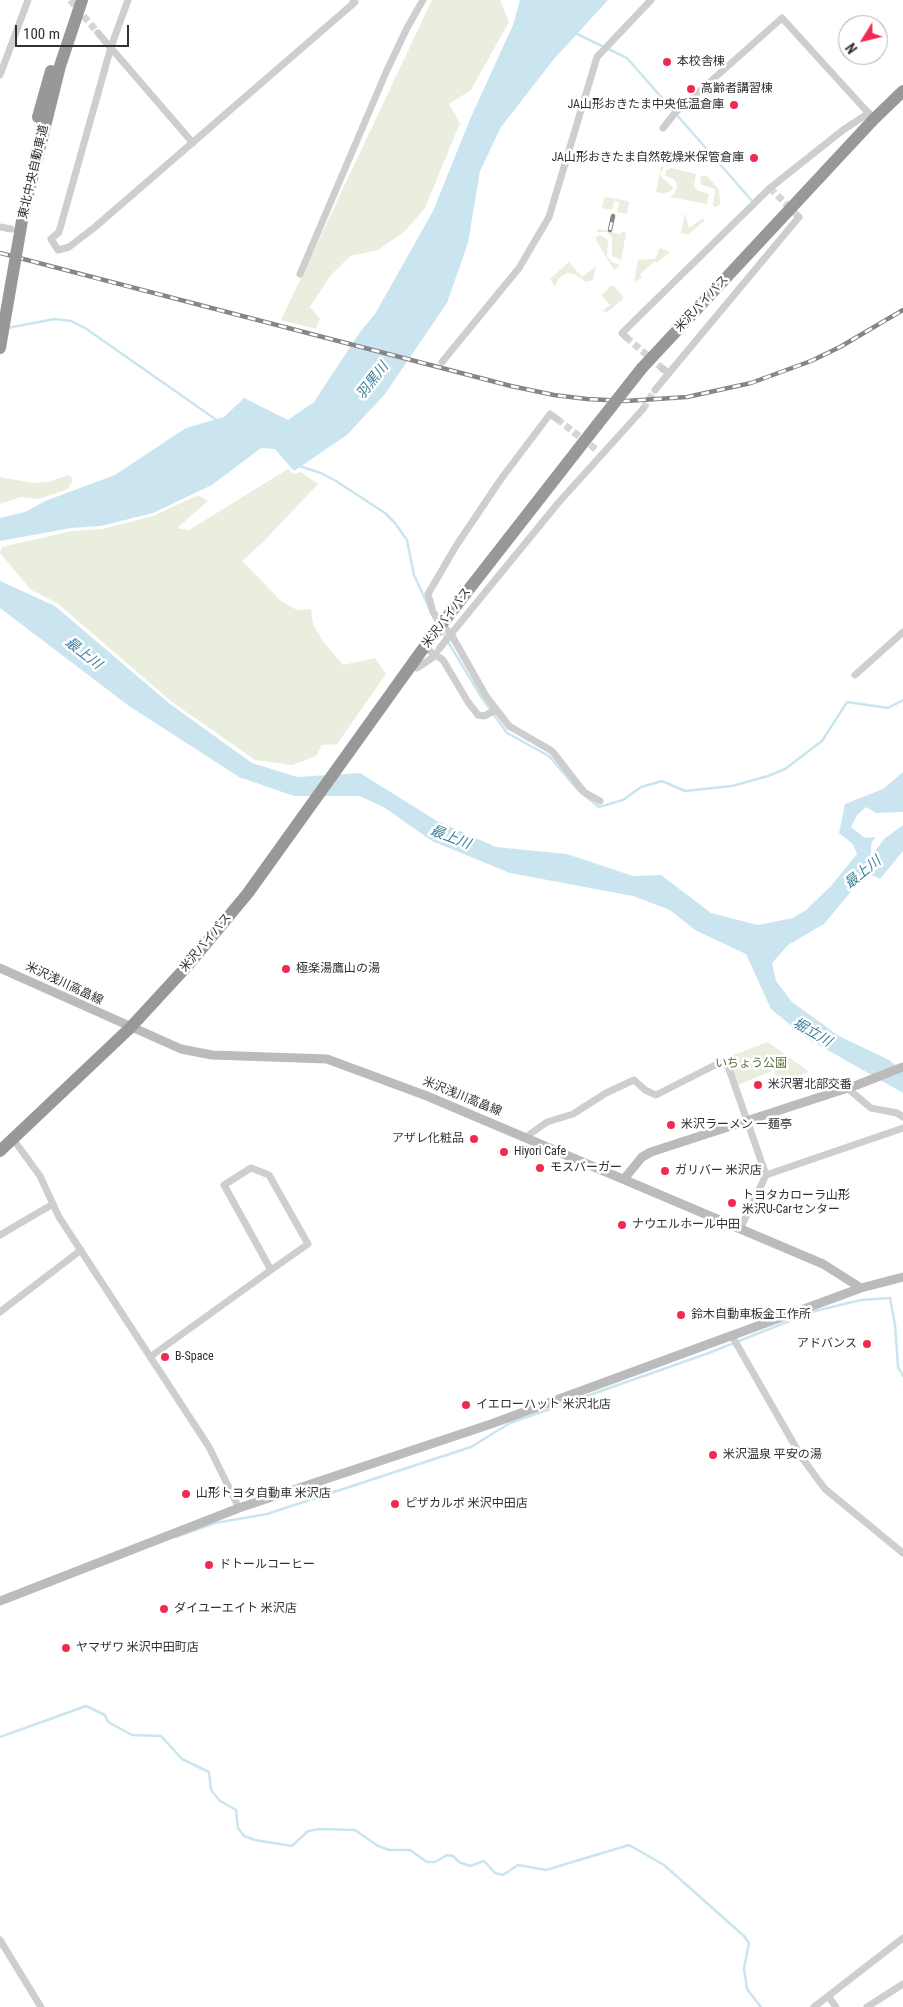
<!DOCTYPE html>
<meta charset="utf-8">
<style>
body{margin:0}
#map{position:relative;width:903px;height:2007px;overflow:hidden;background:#fff;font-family:"Roboto Condensed",sans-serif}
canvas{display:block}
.north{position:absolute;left:838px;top:15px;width:50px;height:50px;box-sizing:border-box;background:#fff;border:1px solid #adadad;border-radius:50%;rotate:234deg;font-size:14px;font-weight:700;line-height:20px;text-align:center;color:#313131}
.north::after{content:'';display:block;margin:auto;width:18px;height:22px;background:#ef2b51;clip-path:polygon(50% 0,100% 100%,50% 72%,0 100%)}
.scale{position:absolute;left:15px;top:25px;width:114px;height:22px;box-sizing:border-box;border:2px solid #313131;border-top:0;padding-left:6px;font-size:15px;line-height:18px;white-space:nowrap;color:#313131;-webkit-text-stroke:4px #fff;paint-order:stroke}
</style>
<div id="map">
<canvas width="903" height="2007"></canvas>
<div class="north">N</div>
<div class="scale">100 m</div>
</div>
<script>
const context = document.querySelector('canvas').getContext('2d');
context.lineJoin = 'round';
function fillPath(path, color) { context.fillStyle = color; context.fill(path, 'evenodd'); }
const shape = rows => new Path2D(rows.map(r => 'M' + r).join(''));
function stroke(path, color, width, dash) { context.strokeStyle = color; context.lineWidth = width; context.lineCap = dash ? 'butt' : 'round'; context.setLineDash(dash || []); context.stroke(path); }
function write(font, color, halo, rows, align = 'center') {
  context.font = font + ' "Roboto Condensed","Noto Sans JP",sans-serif'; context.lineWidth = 5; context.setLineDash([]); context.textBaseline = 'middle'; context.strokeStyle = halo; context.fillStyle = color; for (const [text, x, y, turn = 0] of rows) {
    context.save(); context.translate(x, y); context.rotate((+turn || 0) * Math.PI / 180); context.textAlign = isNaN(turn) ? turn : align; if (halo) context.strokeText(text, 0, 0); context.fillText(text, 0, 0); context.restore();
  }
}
fillPath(shape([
 [432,0,500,0,509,22,471,90,449,104,460,123,425,208,404,232,378,250,350,256,331,275,310,307,320,319,316,329,281,320],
 [661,166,664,167,660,173,661,177,673,187,672,190,664,194,656,192],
 [671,168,696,174,694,186,697,190,709,194,707,204,670,197,675,193,677,186,675,180,665,175,666,170],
 [701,176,707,176,719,190,720,204,716,207,713,206,715,189,702,185,700,182],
 [606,197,627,201,629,203,627,214,617,212,619,202,614,201,612,210,602,208,604,198],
 [685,213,689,228,703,218,704,221,688,235,681,233],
 [598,229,621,234,622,231,626,233,621,260,612,256,612,237,607,232,597,232],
 [600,235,608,240,607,256,612,262,620,265,614,270,596,240,596,237],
 [660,248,670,252,657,263,655,261,640,274,642,277,634,282,638,260,655,259],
 [569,262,582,277,596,266,593,280,586,282,574,274,567,273,558,279,555,287,550,279],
 [611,286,614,286,623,296,622,300,606,313,603,310,610,305,601,295],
 [288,469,293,474,301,472,318,484,263,542,242,561,281,601,297,610,311,609,313,624,322,640,343,665,375,658,386,674,337,744,322,745,316,756,292,765,255,760,172,702,57,603,31,590,0,553,2,547,72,531,102,529,153,516,198,495,208,501,177,528,189,530],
 [69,475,73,480,68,489,39,499,20,497,0,504,0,477,34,483,48,482],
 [768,1042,809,1072,778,1083,774,1070,738,1085,728,1057]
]), '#e9eede');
fillPath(shape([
 [520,0,608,0,554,59,501,127,480,171,468,243,447,303,385,394,347,435,294,471,275,449,261,448,212,485,153,513,101,526,71,528,0,541,0,518,25,512,45,501,115,475,186,428,224,417,244,398,288,420,314,402,360,332,375,314,433,211,471,117,513,25],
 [0,581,55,606,170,704,252,763,297,777,360,773,437,821,496,847,567,854,633,876,661,875,711,913,758,925,793,918,806,910,831,886,857,854,853,844,839,833,845,804,883,789,903,772,903,812,876,813,866,807,857,815,851,827,865,838,875,837,871,844,871,857,884,839,903,825,903,851,880,879,869,874,858,883,824,924,788,945,772,963,776,981,792,1002,839,1036,889,1060,903,1071,903,1093,805,1037,771,1009,746,954,695,930,670,910,633,896,510,873,432,841,385,808,360,796,294,796,239,777,129,706,0,608]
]), '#cae5ef');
stroke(shape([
 [575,33,627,58,753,202],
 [7,328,55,319,71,321,85,328,218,421],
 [299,466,321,473,336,481,385,513,395,523,407,540,414,575,436,623],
 [442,632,482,698,507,733,549,756,578,790,599,807,623,800,641,787,662,781,685,791,732,786,768,776,785,769,822,741,847,702,888,708,903,700],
 [176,1537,215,1523,267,1514,471,1447,510,1423,706,1354,815,1311,861,1300,890,1298,895,1325,898,1367,903,1376],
 [0,1737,86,1706,105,1715,108,1722,132,1735,161,1736,182,1759,209,1772,211,1790,220,1801,236,1810,238,1828,244,1836,255,1840,292,1846,308,1831,320,1829,355,1830,378,1846,389,1850,410,1850,427,1862,435,1862,447,1855,453,1856,459,1862,470,1866,484,1861,495,1873,503,1875,518,1865,546,1870,629,1845,664,1865,744,1936,749,1943,744,1968,747,1989,761,2007]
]), '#cae5ef', 2.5);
stroke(shape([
 [70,0,98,33],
 [770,188,799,217],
 [626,337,663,369],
 [643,409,655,390],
 [557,419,597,450]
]), '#d6d6d6', 7, [7, 3.5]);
stroke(shape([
 [128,0,111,47,59,232,51,239,58,250,69,247,95,227,355,2,353,0],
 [98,33,193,143],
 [0,75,28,0],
 [663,128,675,113,782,18,872,117],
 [0,227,11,229],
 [300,274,387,70,407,28,423,0],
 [626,337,622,333,770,188,843,130,869,113],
 [442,362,519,268,549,217,597,57,651,0],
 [663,369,669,373,799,217],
 [655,390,669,373],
 [438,619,433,612,428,594,456,546,501,479,550,414,557,419],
 [424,647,443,660,468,702,478,715,484,716,496,710],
 [439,649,451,634,445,628],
 [412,665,417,668,432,658],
 [855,675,903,632],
 [600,801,584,792,552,751,509,726,486,696,451,634,559,502,643,409],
 [847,1088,871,1108,897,1113,903,1117],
 [526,1137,547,1122,573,1114,606,1093,634,1080,645,1090,656,1095,719,1063,728,1066,766,1175,740,1229],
 [13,1139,40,1176,59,1217,209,1447,239,1508],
 [766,1175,903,1128],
 [0,1235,53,1204],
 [0,1312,81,1250],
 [732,1336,802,1458,825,1489,903,1553],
 [150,1357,271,1270,308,1244,269,1175,251,1168,224,1185,271,1270],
 [0,1940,41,2007],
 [828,1996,836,2007],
 [814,2007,903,1938],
 [867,2007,903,1984]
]), '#cecece', 7);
stroke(shape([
 [0,968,181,1049,212,1055,327,1059,427,1096,823,1264,861,1288],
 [624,1179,642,1157,651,1152,857,1085,903,1067],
 [0,1601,239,1508,491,1424,861,1288,903,1277]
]), '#bbb', 9);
stroke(shape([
 [38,117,51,71],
 [23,215,60,66,82,0],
 [642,368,874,119,903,91],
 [448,616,597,425],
 [0,1151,130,1028,189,964,248,893,430,639]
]), '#989898', 12);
const rail = shape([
 [610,230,613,216],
 [0,253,511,386,554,395,587,399,626,401,687,397,751,383,811,361,840,347,903,310]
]);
stroke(rail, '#868686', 4.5);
stroke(rail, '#fff', 2.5, [8]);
stroke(shape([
 [0,348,23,215],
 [597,425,642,368],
 [430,639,448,616]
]), '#989898', 12);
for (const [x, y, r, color] of [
 [667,62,5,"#ef2b51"],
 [691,89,5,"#ef2b51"],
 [734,105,5,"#ef2b51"],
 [754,158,5,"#ef2b51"],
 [286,969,5,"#ef2b51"],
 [758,1085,5,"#ef2b51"],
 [671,1125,5,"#ef2b51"],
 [474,1139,5,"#ef2b51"],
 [504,1152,5,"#ef2b51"],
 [540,1168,5,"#ef2b51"],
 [665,1171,5,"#ef2b51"],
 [732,1203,5,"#ef2b51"],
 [622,1225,5,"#ef2b51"],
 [681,1315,5,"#ef2b51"],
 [867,1344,5,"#ef2b51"],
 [165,1357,5,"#ef2b51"],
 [466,1405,5,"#ef2b51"],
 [713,1455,5,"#ef2b51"],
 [186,1494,5,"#ef2b51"],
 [395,1504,5,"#ef2b51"],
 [209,1565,5,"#ef2b51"],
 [164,1609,5,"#ef2b51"],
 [66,1648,5,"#ef2b51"]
]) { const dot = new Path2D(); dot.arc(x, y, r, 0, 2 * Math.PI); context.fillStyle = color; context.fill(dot); stroke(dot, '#fff', 2); }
write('12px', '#313131', '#fff', [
 ["本校舎棟",677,62],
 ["高齢者講習棟",701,89],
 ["JA山形おきたま中央低温倉庫",724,105,"right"],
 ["JA山形おきたま自然乾燥米保管倉庫",744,158,"right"],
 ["極楽湯鷹山の湯",296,969],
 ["米沢署北部交番",768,1085],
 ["米沢ラーメン 一麺亭",681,1125],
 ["アザレ化粧品",464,1139,"right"],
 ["Hiyori Cafe",514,1152],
 ["モスバーガー",550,1168],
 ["ガリバー 米沢店",675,1171],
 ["トヨタカローラ山形",742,1196],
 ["米沢U-Carセンター",742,1210],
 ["ナウエルホール中田",632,1225],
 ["鈴木自動車板金工作所",691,1315],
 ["アドバンス",857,1344,"right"],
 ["B-Space",175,1357],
 ["イエローハット 米沢北店",476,1405],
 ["米沢温泉 平安の湯",723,1455],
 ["山形トヨタ自動車 米沢店",196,1494],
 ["ピザカルポ 米沢中田店",405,1504],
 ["ドトールコーヒー",219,1565],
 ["ダイユーエイト 米沢店",174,1609],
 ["ヤマザワ 米沢中田町店",76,1648]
], 'left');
write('12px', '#313131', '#fff', [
 ["東北中央自動車道",34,172,-77],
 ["米沢バイパス",702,304,-47],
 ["米沢バイパス",447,618,-53],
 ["米沢バイパス",206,943,-50],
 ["米沢浅川高畠線",64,984,25],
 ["米沢浅川高畠線",462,1097,22]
]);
write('12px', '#5a6f3b', '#fff', [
 ["いちょう公園",751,1064]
]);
write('italic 14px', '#397f98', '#fff', [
 ["羽黒川",373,381,-52],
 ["最上川",83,654,38],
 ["最上川",450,838,21],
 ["最上川",863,873,-39],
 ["堀立川",812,1033,30]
]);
</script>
